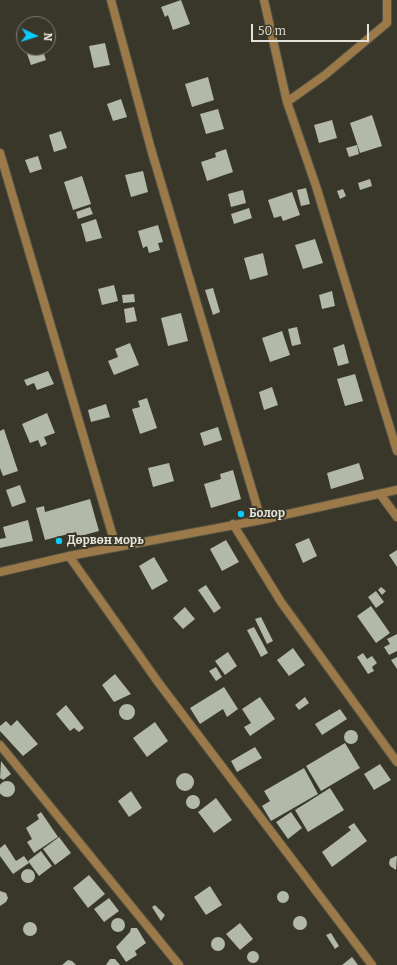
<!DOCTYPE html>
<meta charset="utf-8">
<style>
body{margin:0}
#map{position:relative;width:397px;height:965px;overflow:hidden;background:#393729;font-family:Bitter,serif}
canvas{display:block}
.north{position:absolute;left:16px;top:16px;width:40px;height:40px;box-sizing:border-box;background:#393729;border:1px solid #7d7c70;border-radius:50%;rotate:94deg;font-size:11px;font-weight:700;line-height:16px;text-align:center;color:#e4e3da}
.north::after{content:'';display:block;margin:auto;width:14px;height:18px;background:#09cafa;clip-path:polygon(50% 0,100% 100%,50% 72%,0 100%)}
.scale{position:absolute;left:251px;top:24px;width:118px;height:18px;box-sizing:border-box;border:2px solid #e4e3da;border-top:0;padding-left:5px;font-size:12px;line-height:14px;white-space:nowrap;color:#e4e3da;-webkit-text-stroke:3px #393729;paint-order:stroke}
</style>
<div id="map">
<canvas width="397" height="965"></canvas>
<div class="north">N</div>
<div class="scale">50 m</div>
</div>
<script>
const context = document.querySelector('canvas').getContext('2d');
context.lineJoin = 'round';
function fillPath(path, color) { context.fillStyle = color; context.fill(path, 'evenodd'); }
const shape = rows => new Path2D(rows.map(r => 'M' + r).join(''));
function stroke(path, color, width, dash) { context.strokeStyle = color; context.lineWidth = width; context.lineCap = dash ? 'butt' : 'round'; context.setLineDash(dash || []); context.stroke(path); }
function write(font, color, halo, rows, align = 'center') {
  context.font = font + ' Bitter,serif'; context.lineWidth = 4; context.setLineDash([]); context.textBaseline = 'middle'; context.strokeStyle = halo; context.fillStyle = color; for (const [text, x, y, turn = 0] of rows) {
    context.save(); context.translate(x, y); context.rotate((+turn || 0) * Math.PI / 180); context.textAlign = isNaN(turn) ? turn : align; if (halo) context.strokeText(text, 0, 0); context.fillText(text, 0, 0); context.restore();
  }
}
fillPath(shape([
 [181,0,190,24,173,30,168,15,165,17,161,7],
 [105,43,110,65,94,68,89,46],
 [25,48,42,48,46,60,31,65],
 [208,77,214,100,192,107,185,84],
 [121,99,127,117,113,121,107,104],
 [218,109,224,129,206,134,200,114],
 [372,115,382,146,360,153,350,123],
 [332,120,337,138,319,143,314,125],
 [61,131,67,148,54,152,49,135],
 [357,145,359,154,349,157,346,148],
 [226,149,233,172,207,181,201,162,216,157,215,153],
 [38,156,42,169,30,173,25,160],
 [143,171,148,192,131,197,125,175],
 [82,176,91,204,73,210,64,182],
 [370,179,372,186,360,190,358,183],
 [306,188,310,204,301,206,297,190],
 [343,189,346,196,340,199,337,191],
 [243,190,246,203,231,207,228,194],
 [292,192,300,215,283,221,281,216,274,218,268,200],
 [90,207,93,214,78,219,76,212],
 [249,208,252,218,234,224,231,214],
 [96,219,102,238,86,242,81,224],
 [158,225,163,242,158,243,160,250,149,253,147,246,143,248,138,231],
 [315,239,323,263,303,269,295,245],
 [263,253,268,275,250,280,244,258],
 [114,285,118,301,102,305,98,289],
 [213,288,220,312,213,315,205,290],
 [332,291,335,306,322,309,319,295],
 [134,294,135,302,123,303,122,295],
 [134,307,137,321,126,323,124,309],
 [181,313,188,341,168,346,161,318],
 [297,327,301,344,292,346,288,329],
 [282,331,290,355,270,362,262,338],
 [130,343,139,365,114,375,108,361,118,357,115,349],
 [344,344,349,363,338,366,333,348],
 [48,371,54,384,37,390,34,383,27,386,24,380],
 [355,374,363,401,345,406,337,379],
 [272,387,278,405,264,410,259,392],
 [147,398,157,428,140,434,132,409,140,407,138,401],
 [106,404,110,417,91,422,88,410],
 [47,413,55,433,44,437,47,444,41,447,38,440,30,443,22,424],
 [218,427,222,440,204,446,200,433],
 [4,429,18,471,3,476,0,468,0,431],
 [169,463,174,481,153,487,148,468],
 [359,463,364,479,331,489,327,473],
 [233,470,241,499,211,508,204,484,221,479,220,474],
 [20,485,26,502,12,507,6,490],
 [90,499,99,531,77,537,76,532,45,540,36,508,44,506,45,512],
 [28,520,33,541,0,548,0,539,6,538,3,527],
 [309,538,317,556,303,563,295,544],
 [226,540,239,562,222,571,210,549],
 [397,550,397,567,389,555],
 [154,557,168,581,152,590,139,566],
 [206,585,221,608,214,613,198,590],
 [381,587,386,591,382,595,378,590],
 [376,591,384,602,376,608,368,597],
 [371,606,390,633,376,643,357,616],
 [185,607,195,619,183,629,173,618],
 [261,617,273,641,267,644,255,619],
 [254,627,268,653,261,657,247,630],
 [397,634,397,651,389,655,384,647,390,644,387,639],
 [293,648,305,665,289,676,277,660],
 [228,652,237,666,225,675,215,661],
 [363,653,367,659,372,656,377,663,372,667,374,671,368,674,357,657],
 [397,657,397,669,391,660],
 [216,667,222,677,216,681,209,671],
 [115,674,131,694,114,702,102,685],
 [224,687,238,709,227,717,223,709,200,724,190,708],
 [260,697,275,719,250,736,244,727,251,723,242,709],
 [305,697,309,703,299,710,295,705],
 '119 712a8 8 0 1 1 16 0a8 8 0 1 1-16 0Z',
 [66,705,84,728,79,732,74,728,70,731,56,714],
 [340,709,347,719,322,735,315,724],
 [17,720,38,744,23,756,0,731,0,726,6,721,11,726],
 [155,722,168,741,147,757,133,738],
 '344 737a7 7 0 1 1 14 0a7 7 0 1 1-14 0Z',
 [345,743,360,768,321,791,306,766],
 [255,747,262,758,237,772,231,761],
 [1,761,11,774,3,780,1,778,0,779],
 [380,764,391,780,374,790,364,774],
 [304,768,318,794,271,821,262,806,270,801,264,791],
 '176 782a9 9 0 1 1 18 0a9 9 0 1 1-18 0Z',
 '-1 789a8 8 0 1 1 16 0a8 8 0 1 1-16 0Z',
 [330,788,344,810,308,832,295,810],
 [131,791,142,808,129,817,118,801],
 '186 802a7 7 0 1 1 14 0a7 7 0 1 1-14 0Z',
 [216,798,232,820,214,833,198,812],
 [41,812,58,837,34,853,27,842,32,839,26,828,39,819,37,815],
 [291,812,302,828,288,839,276,822],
 [354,823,367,841,332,867,322,852,351,830,348,827],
 [59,837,71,853,55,865,43,849],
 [5,844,16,861,24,856,29,863,13,874,0,856,0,848],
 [41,851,52,866,39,876,28,861],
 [396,856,397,856,396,870,390,866,389,863,390,859],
 '21 876a7 7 0 1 1 14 0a7 7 0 1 1-14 0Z',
 [89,875,105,894,88,908,73,888],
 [210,886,222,905,206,915,194,897],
 [0,891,6,893,8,898,6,902,0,906],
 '277 897a6 6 0 1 1 12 0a6 6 0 1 1-12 0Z',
 [109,898,119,911,104,922,94,909],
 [155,905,165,915,161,921,152,907],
 '293 923a7 7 0 1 1 14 0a7 7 0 1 1-14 0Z',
 '111 925a7 7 0 1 1 14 0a7 7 0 1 1-14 0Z',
 '23 929a7 7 0 1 1 14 0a7 7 0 1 1-14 0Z',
 [240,923,253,939,240,950,226,934],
 [131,928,137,928,146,943,135,951,137,955,126,962,116,947,130,932],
 [331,933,339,946,335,949,326,935],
 '211 944a7 7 0 1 1 14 0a7 7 0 1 1-14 0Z',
 '247 957a6 6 0 1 1 12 0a6 6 0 1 1-12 0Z',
 [352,957,358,965,342,965],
 [110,959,115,959,120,965,106,965],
 [68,960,72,961,76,965,62,965]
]), '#b3b9a9');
const street = shape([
 [111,0,151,149,261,520],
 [264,0,287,102,316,186,397,451],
 [287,102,325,75,387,23,387,0],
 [0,153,116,547],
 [380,494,397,517],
 [233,524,281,602,397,762],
 [69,556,158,682,372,965],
 [0,572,69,556,261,520,397,490],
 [0,745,179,965]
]);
stroke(street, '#545345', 10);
stroke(street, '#9c7948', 8);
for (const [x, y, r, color] of [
 [241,514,4,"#09cafa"],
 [59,541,4,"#09cafa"]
]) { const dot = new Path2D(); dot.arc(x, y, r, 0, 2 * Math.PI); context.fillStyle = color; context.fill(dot); stroke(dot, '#393729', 1.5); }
write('bold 12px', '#e4e3da', '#393729', [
 ["Болор",249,514],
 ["Дөрвөн морь",67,541]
], 'left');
</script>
